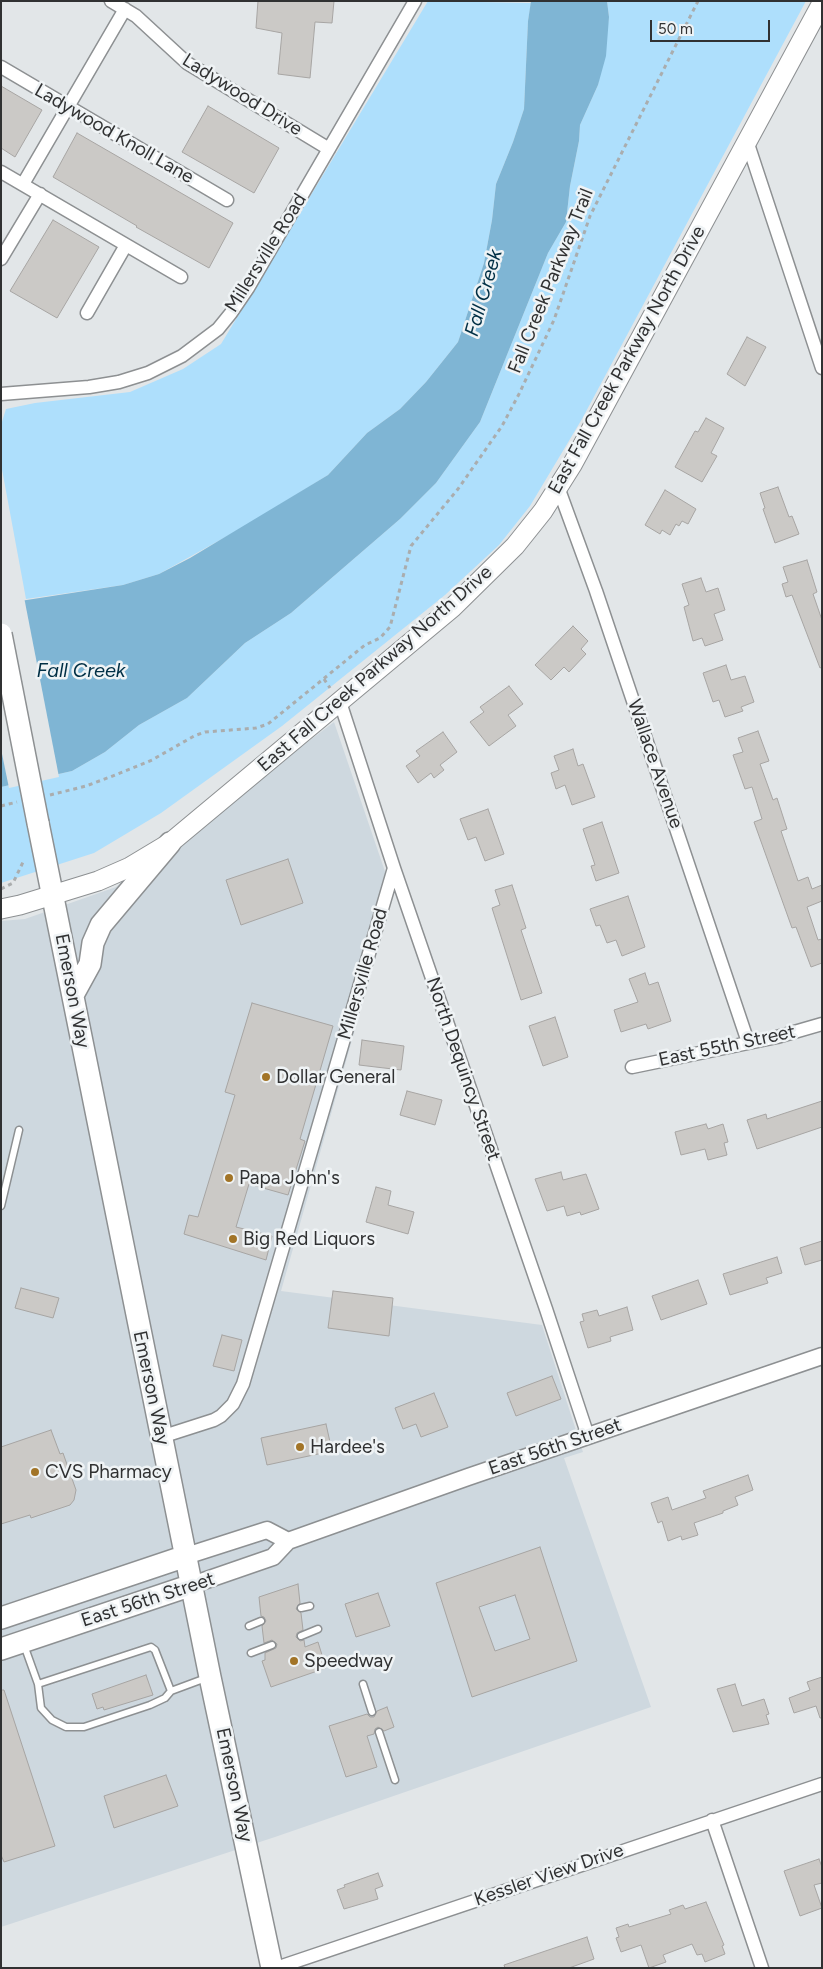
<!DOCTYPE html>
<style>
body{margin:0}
#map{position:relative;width:823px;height:1969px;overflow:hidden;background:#e2e6e8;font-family:Figtree,sans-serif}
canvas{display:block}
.frame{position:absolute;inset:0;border:2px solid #303132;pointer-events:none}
.scale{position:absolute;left:650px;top:20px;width:120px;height:22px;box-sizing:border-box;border:2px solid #303132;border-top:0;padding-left:6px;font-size:15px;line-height:18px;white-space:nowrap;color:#303132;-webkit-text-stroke:4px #eff3f5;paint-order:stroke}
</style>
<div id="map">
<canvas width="823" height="1969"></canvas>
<div class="frame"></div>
<div class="scale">50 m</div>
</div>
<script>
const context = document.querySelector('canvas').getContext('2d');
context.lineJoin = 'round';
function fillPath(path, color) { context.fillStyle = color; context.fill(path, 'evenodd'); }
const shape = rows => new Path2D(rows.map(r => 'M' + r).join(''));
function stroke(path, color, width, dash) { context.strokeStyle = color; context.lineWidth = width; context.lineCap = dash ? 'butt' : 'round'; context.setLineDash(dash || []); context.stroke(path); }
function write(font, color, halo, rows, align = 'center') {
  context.font = font + ' Figtree,sans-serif'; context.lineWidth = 5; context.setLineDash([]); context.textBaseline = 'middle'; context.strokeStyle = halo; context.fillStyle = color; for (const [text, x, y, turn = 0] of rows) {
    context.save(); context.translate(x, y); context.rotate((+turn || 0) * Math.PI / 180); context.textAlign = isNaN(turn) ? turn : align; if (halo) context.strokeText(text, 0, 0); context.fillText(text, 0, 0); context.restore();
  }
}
fillPath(shape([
 [334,722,393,895,281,1291,542,1325,583,1452,564,1458,651,1707,275,1837,1,1927,1,921,25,919,116,887]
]), '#ced8df');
fillPath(shape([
 [428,1,531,3,528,21,524,109,513,142,496,184,492,220,484,263,458,342,426,382,400,409,367,433,328,475,247,525,159,574,123,585,26,599,1,464,1,425,6,409,35,403,130,392,183,369,221,344],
 [607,1,806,1,582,419,530,506,499,545,445,595,282,726,161,813,94,853,1,883,1,787,72,771,105,752,139,725,187,698,245,643,291,613,400,519,436,483,480,422,548,253,566,222,570,186,579,141,580,125,598,85,609,17]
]), '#aedffc');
fillPath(shape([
 [531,1,607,1,609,17,606,56,598,85,580,125,579,141,570,186,566,222,548,253,480,422,436,483,400,519,291,613,245,643,187,698,139,725,105,752,72,771,1,787,1,604,123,585,159,574,190,558,328,475,367,433,400,409,426,382,458,342,484,263,492,220,496,184,513,142,524,109,528,21]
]), '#7fb5d4');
fillPath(shape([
 [24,597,59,777,9,788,1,749,1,602]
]), '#e2e6e8');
const building = shape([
 [258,1,334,1,332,23,315,22,310,78,278,74,282,33,256,28,258,1],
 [1,86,42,110,15,157,1,148,1,86],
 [208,106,279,148,254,193,182,152,208,106],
 [77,133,233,223,209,268,136,227,137,226,53,177,77,133],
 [53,220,99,247,57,318,10,291,53,220],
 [747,337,766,347,745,386,727,374,747,337],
 [706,418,724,428,711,453,717,456,702,482,675,467,695,431,698,432,706,418],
 [778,487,789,517,792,516,799,534,775,543,763,509,765,508,760,493,778,487],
 [665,490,696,509,688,524,682,521,679,526,676,524,670,535,662,530,660,534,645,525,665,490],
 [807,560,817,592,813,594,822,620,822,667,820,668,792,595,786,597,782,584,788,582,783,567,807,560],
 [701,578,706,592,718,588,725,610,714,614,723,640,705,646,702,638,693,641,684,607,689,605,682,584,701,578],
 [573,626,588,641,581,649,586,654,569,672,564,667,551,680,535,665,573,626],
 [726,665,731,680,745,676,754,702,741,707,743,711,725,717,719,700,713,702,703,673,726,665],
 [509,686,523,704,508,715,516,726,489,746,470,722,484,712,480,707,509,686],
 [758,731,769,761,760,764,773,800,777,798,787,829,781,831,798,881,808,877,812,889,822,885,822,901,807,907,818,940,822,939,822,963,811,967,796,927,792,928,754,822,762,819,752,787,745,789,733,755,743,752,738,738,758,731],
 [443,732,457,752,440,765,444,770,434,778,431,773,418,783,406,766,420,756,416,751,443,732],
 [573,749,578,766,583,764,595,797,572,805,565,785,556,789,551,773,559,770,554,756,573,749],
 [488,809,504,854,485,861,476,837,468,840,460,819,488,809],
 [602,822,619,873,596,881,591,866,595,865,583,829,602,822],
 [288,859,303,903,241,925,226,880,288,859],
 [512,885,526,928,521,930,542,993,521,1000,492,908,500,905,495,890,512,885],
 [628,896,645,947,622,956,616,940,607,943,600,925,596,926,590,909,628,896],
 [645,973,649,985,658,982,671,1021,648,1029,646,1024,621,1032,614,1010,638,1002,629,979,645,973],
 [252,1003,333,1026,300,1139,305,1141,288,1195,249,1184,236,1227,272,1236,266,1260,184,1234,189,1215,198,1217,235,1095,225,1092,252,1003],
 [555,1017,568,1057,543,1066,529,1026,555,1017],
 [362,1040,404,1046,401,1070,359,1065,362,1040],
 [407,1091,442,1100,435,1125,400,1115,407,1091],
 [822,1101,822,1127,757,1149,747,1120,766,1114,767,1119,822,1101],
 [706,1124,708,1129,723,1124,728,1142,724,1143,727,1155,708,1160,705,1149,681,1155,675,1132,706,1124],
 [561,1172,563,1180,586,1174,599,1209,581,1215,580,1212,567,1216,564,1206,547,1211,535,1179,561,1172],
 [376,1187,391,1191,388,1205,414,1212,408,1234,366,1222,376,1187],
 [822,1241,822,1260,805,1265,800,1248,822,1241],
 [777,1257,782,1273,766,1278,768,1283,730,1295,723,1274,777,1257],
 [698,1280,707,1304,661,1320,652,1296,698,1280],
 [21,1288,59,1298,53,1318,15,1308,21,1288],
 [333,1291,393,1298,389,1336,328,1328,333,1291],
 [627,1307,633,1330,610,1337,611,1341,588,1348,580,1322,584,1321,582,1314,597,1310,599,1316,627,1307],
 [222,1335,242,1340,234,1371,213,1366,222,1335],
 [552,1376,561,1399,516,1416,507,1393,552,1376],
 [434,1393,448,1427,421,1437,416,1424,403,1429,395,1408,434,1393],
 [326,1424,332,1451,267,1465,261,1438,326,1424],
 [51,1430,60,1454,63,1453,76,1490,74,1500,70,1505,31,1518,30,1515,1,1524,1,1447,51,1430],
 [748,1475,753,1490,735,1497,738,1505,723,1511,723,1513,694,1523,698,1535,682,1540,681,1536,668,1541,662,1521,658,1523,651,1503,668,1497,672,1510,706,1498,703,1491,748,1475],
 [540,1547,577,1661,472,1697,436,1583,540,1547],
 [515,1595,530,1639,495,1651,479,1607,515,1595],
 [298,1584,300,1603,296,1609,301,1613,303,1630,297,1633,296,1637,300,1641,304,1640,305,1647,318,1642,326,1668,271,1687,262,1661,265,1660,265,1653,276,1648,277,1644,272,1640,264,1643,262,1626,266,1621,264,1617,261,1616,259,1597,298,1584],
 [378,1593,390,1626,356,1637,345,1604,378,1593],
 [146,1675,153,1695,104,1710,103,1707,97,1709,92,1694,146,1675],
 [822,1677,822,1718,820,1718,816,1706,794,1713,789,1698,810,1690,807,1682,822,1677],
 [735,1684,742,1706,764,1699,769,1714,766,1715,769,1724,733,1732,717,1689,735,1684],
 [1,1690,4,1690,55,1846,4,1862,1,1855,1,1690],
 [387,1707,394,1727,384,1731,378,1727,375,1729,374,1734,367,1736,377,1767,346,1777,329,1726,367,1714,370,1717,374,1717,377,1711,387,1707],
 [166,1775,178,1806,114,1828,104,1796,166,1775],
 [819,1859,822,1867,822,1883,814,1885,822,1908,800,1916,784,1871,819,1859],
 [378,1873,383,1886,375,1889,378,1899,344,1909,337,1890,345,1887,344,1885,378,1873],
 [706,1902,724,1945,722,1946,725,1954,705,1962,702,1954,697,1955,692,1944,663,1955,666,1962,649,1968,641,1945,621,1952,616,1938,619,1937,616,1928,628,1924,629,1927,671,1914,669,1910,683,1905,685,1909,706,1902],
 [587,1937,594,1959,569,1968,505,1968,504,1965,587,1937]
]);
fillPath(building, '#cbc9c6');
stroke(building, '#a7a5a3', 1);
const service = shape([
 [1,1206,19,1130],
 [301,1608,310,1606],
 [249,1626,261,1621],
 [301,1636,318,1629],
 [24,1645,38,1684,41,1708,52,1720,66,1727,84,1727,150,1705,165,1698,171,1691,206,1678],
 [251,1653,272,1645],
 [38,1684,151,1647,155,1650,171,1691],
 [363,1684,372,1712],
 [379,1732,395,1780]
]);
const minor = shape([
 [111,1,136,16,187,63,329,149],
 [1,67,227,200],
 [747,141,822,368],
 [1,172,181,277],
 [23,184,125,9],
 [1,259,40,194],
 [87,313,126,245],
 [1,394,89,387,119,382,148,373,182,356,218,329,231,313,248,288,415,1],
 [558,487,596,591,748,1042],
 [340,702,394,868,546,1309,588,1436],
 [632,1067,777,1037,822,1024],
 [161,1437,214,1420,221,1416,233,1404,243,1384,394,868],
 [712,1820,762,1968],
 [276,1968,822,1784]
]);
const tertiary = shape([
 [186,1556,267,1530,288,1541],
 [192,1585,273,1557,288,1541,468,1477,822,1356]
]);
const secondary = shape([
 [1,909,20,905,98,881,130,867,170,843,452,608,515,546,543,511,572,465,822,3]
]);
const primary = shape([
 [38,823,210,1677,272,1968],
 [73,995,90,964,93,943,101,925,170,843],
 [1,1618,186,1556],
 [1,1649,192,1585]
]);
stroke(service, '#8d9092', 9);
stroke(minor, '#8d9092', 15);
stroke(tertiary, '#8d9092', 19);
stroke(secondary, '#8d9092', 21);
stroke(primary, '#8d9092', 24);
stroke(shape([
 [324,679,330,688],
 [50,795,86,786,110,777,152,760,194,736,205,732,256,728,268,724,365,645,380,638,390,627,411,546,458,489,502,426,519,394,554,320,590,216,698,1],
 [1,806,17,802],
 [1,889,13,883,24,860]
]), '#aaadae', 3, [4, 4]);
stroke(service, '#fff', 6);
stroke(minor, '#fff', 12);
stroke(tertiary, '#fff', 16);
stroke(secondary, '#fff', 19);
stroke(primary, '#fff', 21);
const primaryBridge = shape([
 [1,634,38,823]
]);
stroke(primaryBridge, '#8d9092', 24, []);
stroke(primaryBridge, '#fff', 21);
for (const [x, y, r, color] of [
 [266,1077,5,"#a27427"],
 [229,1178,5,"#a27427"],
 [233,1239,5,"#a27427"],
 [300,1447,5,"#a27427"],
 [35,1472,5,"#a27427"],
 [294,1661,5,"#a27427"]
]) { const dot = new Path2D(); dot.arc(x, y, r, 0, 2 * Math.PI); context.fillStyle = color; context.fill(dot); stroke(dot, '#eff3f5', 2); }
write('19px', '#303132', '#eff3f5', [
 ["Ladywood Drive",242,95,32],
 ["Ladywood Knoll Lane",114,134,30],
 ["Millersville Road",266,253,-58],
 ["Fall Creek Parkway Trail",551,281,-68],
 ["East Fall Creek Parkway North Drive",627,360,-61],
 ["East Fall Creek Parkway North Drive",375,669,-41],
 ["Wallace Avenue",655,764,71],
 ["Millersville Road",363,974,-74],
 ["Emerson Way",72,991,79],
 ["East 55th Street",727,1046,-12],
 ["North Dequincy Street",463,1069,71],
 ["Emerson Way",151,1388,78],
 ["East 56th Street",555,1447,-19],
 ["East 56th Street",148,1600,-18],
 ["Emerson Way",234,1785,78],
 ["Kessler View Drive",549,1875,-19]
]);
write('19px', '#303132', '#eff3f5', [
 ["Dollar General",276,1077],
 ["Papa John's",239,1178],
 ["Big Red Liquors",243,1239],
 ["Hardee's",310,1447],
 ["CVS Pharmacy",45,1472],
 ["Speedway",304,1661]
], 'left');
write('italic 20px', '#002f45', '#eff3f5', [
 ["Fall Creek",484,293,-74],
 ["Fall Creek",81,671]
]);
</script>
